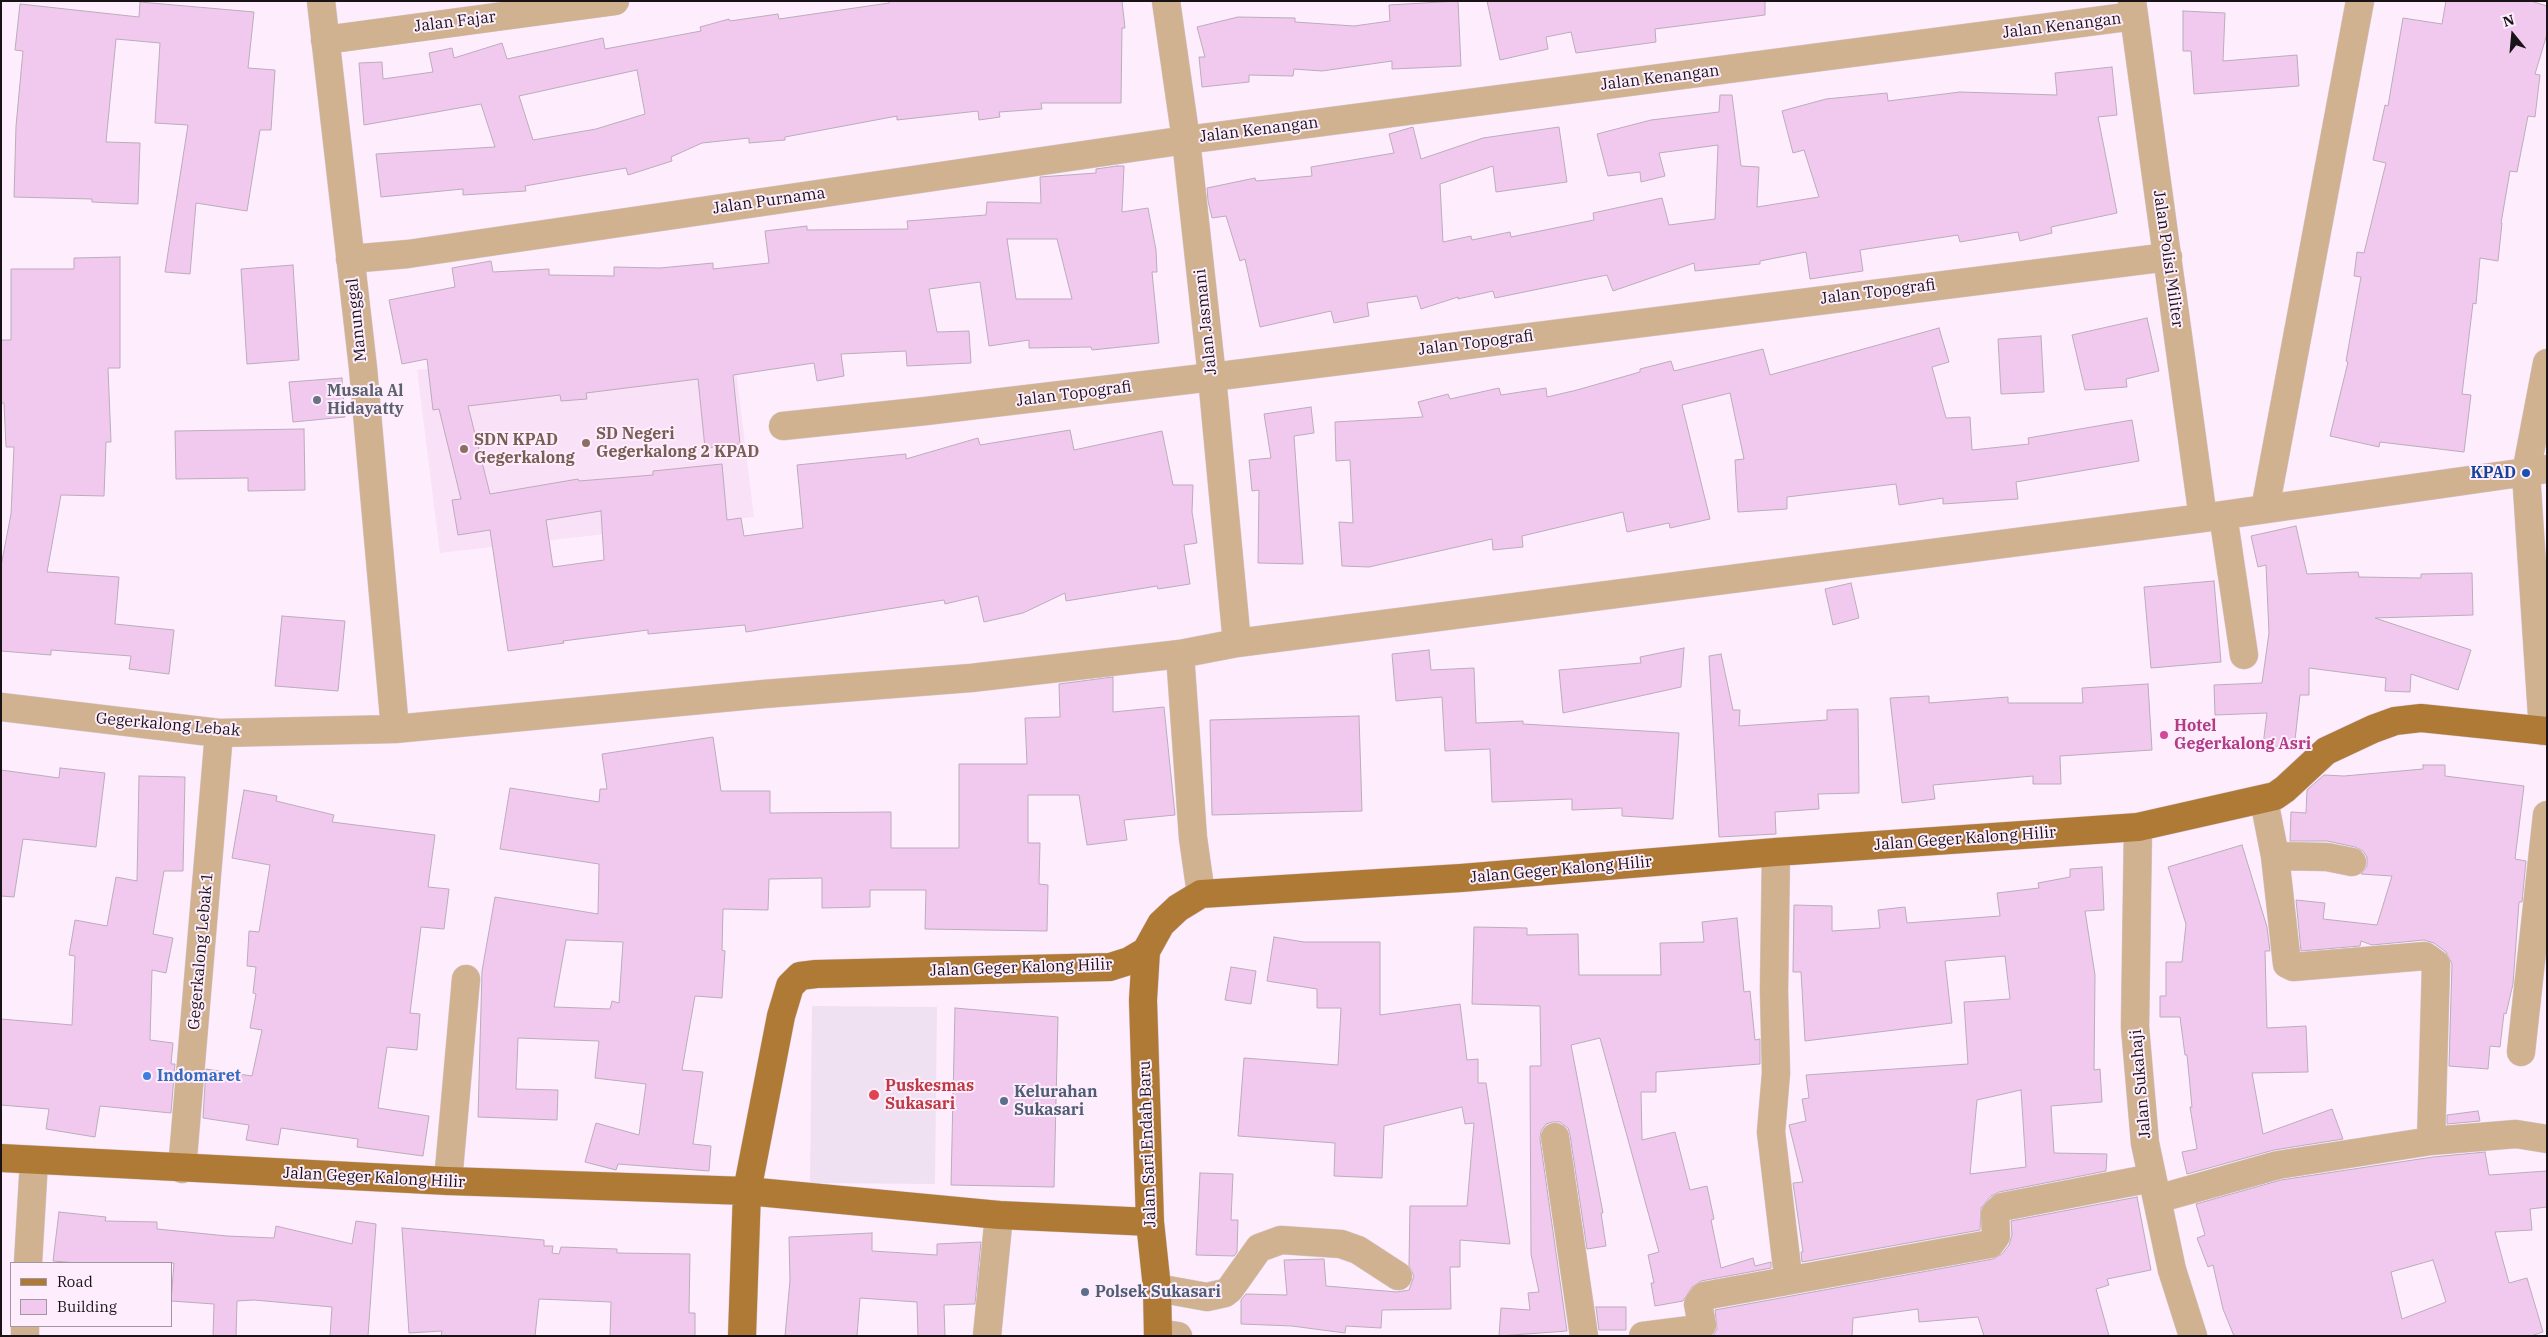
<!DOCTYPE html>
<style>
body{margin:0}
#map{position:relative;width:2548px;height:1337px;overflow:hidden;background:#feeefd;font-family:"IBM Plex Serif",serif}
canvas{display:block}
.frame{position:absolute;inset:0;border:2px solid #191318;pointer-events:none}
.legend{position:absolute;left:10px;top:1262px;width:162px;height:65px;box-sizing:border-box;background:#feeefd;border:1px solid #a296a1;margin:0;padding:6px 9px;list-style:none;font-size:15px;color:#191318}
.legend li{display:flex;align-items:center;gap:10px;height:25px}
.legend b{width:25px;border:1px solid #a296a1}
.north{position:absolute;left:2488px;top:10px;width:50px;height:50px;-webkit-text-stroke:4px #feeefd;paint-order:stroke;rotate:343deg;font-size:14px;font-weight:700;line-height:20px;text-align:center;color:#191318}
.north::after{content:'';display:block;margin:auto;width:18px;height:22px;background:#191318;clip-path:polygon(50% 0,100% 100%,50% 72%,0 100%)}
</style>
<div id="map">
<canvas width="2548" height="1337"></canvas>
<div class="frame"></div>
<ul class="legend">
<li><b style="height:6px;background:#af7936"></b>Road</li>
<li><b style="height:14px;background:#f1c9ee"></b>Building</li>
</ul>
<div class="north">N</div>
</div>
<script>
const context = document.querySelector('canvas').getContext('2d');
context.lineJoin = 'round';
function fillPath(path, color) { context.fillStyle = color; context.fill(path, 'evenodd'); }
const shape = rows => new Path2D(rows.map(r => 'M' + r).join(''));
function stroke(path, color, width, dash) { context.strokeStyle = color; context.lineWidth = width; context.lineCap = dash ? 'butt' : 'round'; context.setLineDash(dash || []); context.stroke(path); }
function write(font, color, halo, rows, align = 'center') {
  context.font = font + ' "IBM Plex Serif",serif'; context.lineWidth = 4; context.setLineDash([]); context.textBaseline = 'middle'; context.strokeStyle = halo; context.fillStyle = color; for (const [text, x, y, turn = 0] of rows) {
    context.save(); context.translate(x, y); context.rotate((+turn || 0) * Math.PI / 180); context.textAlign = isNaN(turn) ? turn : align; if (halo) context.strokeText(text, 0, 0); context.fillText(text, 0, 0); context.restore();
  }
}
fillPath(shape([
 [731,328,754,517,440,553,417,370]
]), '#f9e2f7');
fillPath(shape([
 [812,1006,937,1007,935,1184,810,1183]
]), '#efe0f2');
const building = shape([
 [889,1,1122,1,1125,28,1122,28,1121,103,1041,103,1042,109,999,112,1000,117,979,120,978,111,897,120,897,116,785,137,785,140,749,143,749,138,702,143,671,157,672,161,628,175,626,168,525,186,526,191,463,195,463,189,381,197,376,154,495,147,481,104,364,125,359,63,382,62,383,79,433,72,429,53,452,48,454,58,502,43,507,59,603,38,605,49,701,31,700,27,729,19,730,21,778,14,779,19,889,3,889,1],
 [637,70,645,114,596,129,533,140,519,96,637,70],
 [1458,1,1461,66,1392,69,1392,61,1322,71,1294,69,1293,76,1249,75,1249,82,1202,87,1199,57,1205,57,1197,27,1238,17,1295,18,1295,22,1354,26,1390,21,1389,5,1458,1],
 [1487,1,1765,1,1765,15,1655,29,1656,42,1576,53,1571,32,1546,37,1548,49,1500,60,1487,1],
 [2446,1,2531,1,2547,6,2547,34,2535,74,2540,75,2535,117,2528,116,2517,172,2510,171,2501,223,2502,223,2498,261,2480,258,2476,304,2473,303,2462,394,2471,395,2464,452,2380,442,2379,447,2330,436,2348,362,2346,361,2361,277,2354,276,2357,252,2364,253,2386,163,2373,160,2385,105,2388,106,2403,18,2442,24,2446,1],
 [140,2,254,12,248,68,275,70,271,130,260,130,247,211,196,203,190,274,165,272,188,125,155,123,160,43,116,39,106,142,140,143,138,204,92,202,92,199,14,197,16,126,23,51,15,50,20,4,139,17,140,2],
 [2183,11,2225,13,2223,61,2297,55,2299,86,2194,94,2191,51,2183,51,2183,11],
 [2112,67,2117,115,2098,117,2117,213,2051,227,2052,233,2020,241,2018,232,1960,242,1958,235,1860,250,1863,271,1810,279,1806,252,1760,261,1760,264,1695,271,1694,263,1613,291,1607,275,1495,298,1493,291,1458,299,1458,297,1421,309,1417,296,1367,303,1369,316,1334,323,1331,311,1260,327,1245,259,1240,261,1226,216,1212,218,1208,201,1207,188,1255,178,1256,181,1312,176,1311,167,1394,153,1389,134,1413,127,1421,159,1483,138,1559,127,1567,182,1496,192,1493,166,1440,184,1443,242,1471,236,1472,240,1510,232,1511,237,1594,220,1593,213,1662,198,1669,225,1715,219,1718,145,1659,153,1665,176,1641,182,1640,172,1608,176,1597,134,1651,120,1719,112,1720,95,1732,95,1741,166,1759,167,1757,207,1819,197,1804,150,1793,153,1782,111,1826,99,1887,93,1888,101,1960,92,2057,95,2055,73,2112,67],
 [1117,166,1124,166,1122,212,1148,208,1156,250,1157,272,1152,272,1159,343,1092,350,1091,347,1029,348,1029,340,989,346,980,282,929,289,937,332,969,331,971,363,907,366,906,351,841,354,844,376,817,381,814,363,733,375,740,444,705,448,698,379,586,393,587,399,561,401,560,395,468,406,490,494,578,479,579,481,653,475,653,471,722,464,727,520,741,518,744,536,803,528,797,465,906,454,906,459,978,438,980,445,1070,430,1074,450,1162,431,1173,485,1193,485,1192,512,1197,543,1184,545,1190,584,1158,589,1157,586,1066,601,1065,593,1023,613,984,622,978,596,945,604,944,600,746,632,745,625,648,634,648,630,563,641,564,643,508,651,490,530,458,535,452,500,461,499,439,409,433,410,427,359,402,364,389,300,455,287,452,268,491,261,493,272,549,269,549,275,614,276,614,267,660,268,713,263,713,269,769,263,765,231,807,226,807,230,908,229,907,221,986,215,987,202,1041,203,1040,177,1096,173,1096,169,1117,166],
 [1007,239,1057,239,1072,299,1016,299,1007,239],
 [601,511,604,560,553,567,546,520,601,511],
 [120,257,120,368,108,368,111,442,106,442,104,496,61,495,47,572,119,577,115,624,174,630,169,674,129,669,131,656,51,650,51,655,1,651,1,566,11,514,14,447,6,447,4,403,1,403,1,340,11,340,11,269,74,269,74,258,120,257],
 [293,265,299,360,247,364,241,269,293,265],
 [2147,318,2159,371,2126,379,2127,387,2085,390,2072,335,2147,318],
 [1939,328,1949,362,1932,367,1946,418,1970,417,1972,450,2029,444,2028,438,2132,420,2139,461,2016,482,2018,499,1943,504,1943,498,1899,505,1896,484,1787,497,1787,509,1738,512,1735,460,1744,459,1730,393,1682,405,1710,519,1670,528,1669,523,1627,532,1623,512,1522,536,1523,547,1493,550,1492,539,1369,567,1342,566,1339,522,1353,523,1350,460,1336,461,1335,422,1423,417,1418,402,1448,394,1450,399,1499,388,1501,395,1546,388,1547,397,1577,390,1640,372,1640,369,1671,361,1674,371,1763,349,1770,375,1939,328],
 [2041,336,2044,392,2001,394,1998,339,2041,336],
 [342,378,345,417,293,422,289,382,342,378],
 [1311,407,1314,433,1294,436,1303,564,1258,563,1259,490,1252,491,1249,460,1271,458,1264,414,1311,407],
 [304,429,305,490,248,491,248,478,176,479,175,431,304,429],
 [2296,526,2307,574,2358,572,2359,577,2421,578,2421,574,2472,573,2473,615,2375,618,2471,650,2458,690,2411,674,2410,692,2385,691,2386,678,2309,668,2309,695,2300,695,2294,749,2263,745,2267,713,2215,715,2214,685,2262,683,2269,633,2266,565,2258,567,2251,536,2296,526],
 [2214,581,2221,662,2151,668,2144,587,2214,581],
 [1851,583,1859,618,1833,625,1825,589,1851,583],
 [282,616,345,621,338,691,275,686,282,616],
 [1684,648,1681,687,1563,713,1559,670,1641,663,1640,657,1684,648],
 [1429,650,1431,670,1474,668,1476,723,1523,721,1523,724,1679,733,1673,819,1622,816,1622,808,1572,810,1572,799,1492,802,1490,749,1445,751,1442,697,1396,701,1392,654,1429,650],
 [1721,654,1733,710,1740,710,1739,726,1827,720,1827,710,1858,709,1859,793,1818,794,1819,809,1775,812,1776,834,1719,837,1709,656,1721,654],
 [1113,677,1113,712,1164,707,1175,815,1124,820,1127,840,1087,845,1079,795,1028,795,1028,843,1040,843,1039,884,1048,885,1047,931,925,929,926,890,870,890,870,907,822,908,822,878,769,879,768,910,723,909,722,950,725,951,722,998,695,996,682,1070,703,1072,693,1144,711,1146,709,1171,618,1164,616,1170,585,1162,596,1123,639,1135,646,1084,595,1078,599,1041,518,1038,516,1089,558,1090,557,1120,478,1117,482,971,495,897,598,914,599,864,500,849,510,788,599,802,600,789,607,789,602,754,713,737,721,791,770,791,770,813,891,812,891,848,959,848,959,764,1027,764,1025,718,1060,717,1059,684,1113,677],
 [566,940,623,942,619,1003,612,1001,610,1009,554,1007,566,940],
 [2148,684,2152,750,2060,756,2061,784,2033,784,2033,776,1933,785,1935,799,1902,803,1890,698,1929,696,1929,703,2008,697,2008,703,2083,703,2082,688,2148,684],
 [1359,716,1362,811,1212,815,1210,720,1359,716],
 [2423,765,2445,765,2445,776,2524,786,2515,859,2526,861,2522,902,2519,902,2513,984,2506,1014,2504,1013,2500,1047,2490,1046,2488,1069,2449,1066,2452,964,2446,952,2434,943,2424,940,2372,945,2361,941,2360,946,2301,951,2296,900,2325,903,2323,919,2377,925,2392,876,2361,874,2367,866,2367,857,2363,851,2355,847,2327,841,2290,841,2291,812,2306,813,2307,790,2324,775,2344,776,2423,769,2423,765],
 [60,768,105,773,96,847,23,839,14,897,1,896,1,770,59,778,60,768],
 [139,776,185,777,183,871,164,871,153,934,173,938,166,973,152,970,150,1040,173,1043,171,1064,175,1064,171,1113,100,1106,95,1137,46,1129,49,1109,1,1105,1,1019,72,1025,75,956,69,955,75,920,107,926,116,877,137,881,139,776],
 [244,790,277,796,276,801,334,815,332,822,435,835,428,887,449,889,444,929,421,927,410,1013,420,1014,417,1050,387,1047,378,1108,429,1116,423,1156,357,1147,358,1139,281,1128,278,1145,246,1140,249,1125,203,1118,206,1069,252,1076,262,1030,250,1028,256,994,253,993,256,967,247,966,249,931,259,932,270,865,232,858,244,790],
 [2242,845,2267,927,2270,951,2265,951,2267,1028,2306,1026,2308,1072,2252,1073,2263,1134,2332,1109,2343,1139,2274,1150,2187,1174,2182,1152,2197,1149,2190,1107,2192,1107,2187,1055,2185,1055,2180,1017,2160,1017,2160,996,2166,996,2166,962,2182,962,2186,924,2168,867,2242,845],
 [2102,867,2104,910,2085,911,2095,975,2094,1070,2100,1069,2102,1102,2051,1106,2054,1153,2107,1154,2106,1171,1999,1192,1991,1196,1981,1208,1980,1230,1802,1262,1801,1252,1803,1252,1793,1183,1803,1182,1789,1125,1806,1121,1802,1099,1809,1098,1806,1075,1968,1064,1964,1002,2010,999,2005,956,1945,961,1952,1023,1805,1041,1801,972,1793,972,1794,905,1832,906,1832,931,1880,928,1878,910,1905,907,1907,923,2000,916,1997,893,2039,888,2038,883,2070,877,2070,869,2102,867],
 [2021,1090,2026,1167,1970,1174,1977,1100,2021,1090],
 [1737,918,1744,992,1750,991,1755,1040,1760,1039,1760,1064,1656,1072,1656,1092,1641,1092,1642,1140,1675,1132,1690,1190,1707,1186,1714,1219,1711,1220,1721,1268,1753,1258,1755,1266,1771,1262,1771,1268,1701,1281,1692,1287,1683,1301,1655,1306,1651,1283,1654,1283,1648,1255,1659,1252,1600,1038,1571,1045,1603,1213,1601,1213,1606,1246,1587,1249,1570,1135,1568,1128,1560,1122,1552,1122,1546,1124,1541,1131,1540,1139,1567,1331,1499,1336,1501,1308,1530,1310,1528,1293,1539,1292,1531,1254,1530,1066,1541,1066,1540,1006,1472,1004,1474,927,1527,928,1527,935,1578,934,1579,975,1661,975,1660,943,1704,942,1702,922,1737,918],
 [1274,937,1304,942,1380,942,1380,1015,1460,1004,1467,1060,1478,1059,1478,1083,1486,1083,1510,1244,1460,1240,1460,1267,1450,1267,1451,1309,1382,1310,1381,1328,1346,1326,1345,1333,1292,1326,1241,1324,1241,1300,1246,1294,1287,1295,1284,1260,1324,1259,1326,1286,1397,1292,1409,1290,1414,1276,1409,1266,1410,1206,1467,1206,1474,1123,1465,1124,1462,1107,1384,1126,1382,1178,1334,1176,1335,1143,1238,1136,1244,1058,1338,1065,1341,1008,1317,1008,1317,989,1267,981,1274,937],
 [1231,967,1256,971,1251,1004,1225,1000,1231,967],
 [955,1008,1058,1017,1054,1187,951,1185,955,1008],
 [2478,1111,2480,1121,2447,1124,2447,1115,2478,1111],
 [2485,1152,2489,1175,2547,1171,2547,1207,2530,1209,2532,1230,2495,1232,2509,1283,2527,1278,2543,1332,2531,1336,2234,1336,2223,1309,2213,1265,2208,1267,2197,1238,2205,1235,2196,1204,2281,1180,2433,1157,2485,1152],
 [2433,1260,2446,1302,2402,1319,2391,1272,2433,1260],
 [1200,1173,1233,1174,1231,1220,1238,1220,1237,1252,1234,1256,1196,1255,1200,1173],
 [2137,1197,2151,1270,2107,1279,2109,1285,2096,1289,2109,1336,1984,1336,1978,1317,1919,1322,1918,1309,1853,1318,1852,1336,1713,1336,1717,1329,1715,1310,1993,1259,2002,1254,2009,1245,2012,1235,2011,1221,2137,1197],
 [59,1212,106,1217,105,1221,157,1222,157,1229,227,1236,274,1238,276,1226,352,1244,356,1221,376,1224,368,1336,330,1336,332,1307,254,1300,237,1301,236,1336,213,1336,214,1304,171,1301,174,1263,78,1263,53,1261,59,1212],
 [402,1228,544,1240,544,1246,553,1246,552,1253,559,1254,561,1247,617,1249,617,1253,690,1254,689,1313,695,1313,695,1336,610,1336,611,1302,539,1299,535,1336,441,1336,442,1331,409,1333,402,1228],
 [872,1233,872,1251,937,1255,937,1244,981,1242,975,1304,944,1305,945,1336,918,1336,917,1302,860,1298,857,1336,785,1336,790,1280,789,1237,872,1233],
 [1596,1307,1626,1307,1626,1330,1599,1330,1596,1307]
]);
fillPath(building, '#f1c9ee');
stroke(building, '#bbacba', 1);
const minor = shape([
 [321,1,363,368,395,729],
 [1166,1,1186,140,1212,377,1237,643],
 [2132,1,2203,518],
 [325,40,615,1],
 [350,259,408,254,1186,140,2134,16],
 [783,426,926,411,1212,377,2168,257],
 [2265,509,2360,1],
 [2223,515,2244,655],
 [1180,654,1193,838,1201,894],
 [1,707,219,733,395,729,764,694,971,678,1180,654,1237,643,2203,518,2547,469],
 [2543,731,2526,473,2547,363],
 [2264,800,2275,856,2287,964,2293,967,2425,956,2436,964,2431,1141],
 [2138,827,2135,1027,2145,1143,2172,1270,2193,1336],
 [1776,852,1774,991,1776,1073,1771,1132,1788,1276],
 [2275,856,2327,857,2352,862],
 [2521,1052,2547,815],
 [1555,1137,1584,1336],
 [182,1169,219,733],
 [448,1181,466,979],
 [2157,1199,2278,1165,2431,1141,2516,1134,2547,1139],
 [28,1263,34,1161],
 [1157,1288,1207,1297,1225,1293,1230,1289,1259,1248,1281,1240,1341,1244,1358,1250,1398,1276],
 [1158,1333,1178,1336],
 [25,1336,25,1326],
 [987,1336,999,1215],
 [1643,1336,1698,1329,1702,1325,1698,1304,1704,1296,1990,1244,1996,1236,1995,1214,2002,1207,2152,1178]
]);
const major = shape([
 [1146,951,1143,1000,1150,1222,1157,1288,1158,1336],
 [1,1158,448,1181,747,1191,999,1215,1150,1222],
 [742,1336,747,1191,781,1016,790,986,800,976,816,974,1110,967,1129,961,1146,951,1161,924,1178,908,1201,894,1461,878,1776,852,2138,827,2275,796,2285,789,2326,751,2373,729,2395,721,2421,718,2547,731]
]);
stroke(minor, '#d9cbd8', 29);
stroke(major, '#d9cbd8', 29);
stroke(minor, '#d0b291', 28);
stroke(major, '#af7936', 28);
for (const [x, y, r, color] of [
 [317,400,5,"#6b7280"],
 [586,443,5,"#8d6e63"],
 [464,449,5,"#8d6e63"],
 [2526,473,5,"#1a4fb4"],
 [2164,735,5,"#d1479c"],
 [147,1076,5,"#3f7fe0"],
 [874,1095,6,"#e0444e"],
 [1004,1101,5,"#5c6f8a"],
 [1085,1292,5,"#5c6f8a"]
]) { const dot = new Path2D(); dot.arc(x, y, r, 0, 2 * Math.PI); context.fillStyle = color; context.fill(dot); stroke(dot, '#feeefd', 2); }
write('16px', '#191318', '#feeefd', [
 ["Jalan Fajar",455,22,-7],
 ["Jalan Kenangan",2062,26,-7],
 ["Jalan Kenangan",1660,78,-7],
 ["Jalan Kenangan",1259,130,-7],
 ["Jalan Purnama",769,201,-8],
 ["Jalan Polisi Militer",2168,259,82],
 ["Jalan Topografi",1878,292,-7],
 ["Manunggal",357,320,-96],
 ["Jalan Jasmani",1206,322,-96],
 ["Jalan Topografi",1476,343,-7],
 ["Jalan Topografi",1074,394,-7],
 ["Gegerkalong Lebak",168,725,5],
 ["Jalan Geger Kalong Hilir",1965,839,-4],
 ["Jalan Geger Kalong Hilir",1561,870,-5],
 ["Gegerkalong Lebak 1",201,951,-85],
 ["Jalan Geger Kalong Hilir",1021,968,-2],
 ["Jalan Sukahaji",2141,1084,-95],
 ["Jalan Sari Endah Baru",1148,1144,-92],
 ["Jalan Geger Kalong Hilir",374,1178,3]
]);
write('bold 16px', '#5b616d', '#feeefd', [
 ["Musala Al",327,391],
 ["Hidayatty",327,409]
], 'left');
write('bold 16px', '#785e54', '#feeefd', [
 ["SD Negeri",596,434],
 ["Gegerkalong 2 KPAD",596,452],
 ["SDN KPAD",474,440],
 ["Gegerkalong",474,458]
], 'left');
write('bold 16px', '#164399', '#feeefd', [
 ["KPAD",2516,473]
], 'right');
write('bold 16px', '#b23c85', '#feeefd', [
 ["Hotel",2174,726],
 ["Gegerkalong Asri",2174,744]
], 'left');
write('bold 16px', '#366cbe', '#feeefd', [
 ["Indomaret",157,1076]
], 'left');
write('bold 16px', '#be3a42', '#feeefd', [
 ["Puskesmas",885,1086],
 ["Sukasari",885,1104]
], 'left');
write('bold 16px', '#4e5e75', '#feeefd', [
 ["Kelurahan",1014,1092],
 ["Sukasari",1014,1110],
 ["Polsek Sukasari",1095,1292]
], 'left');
</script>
